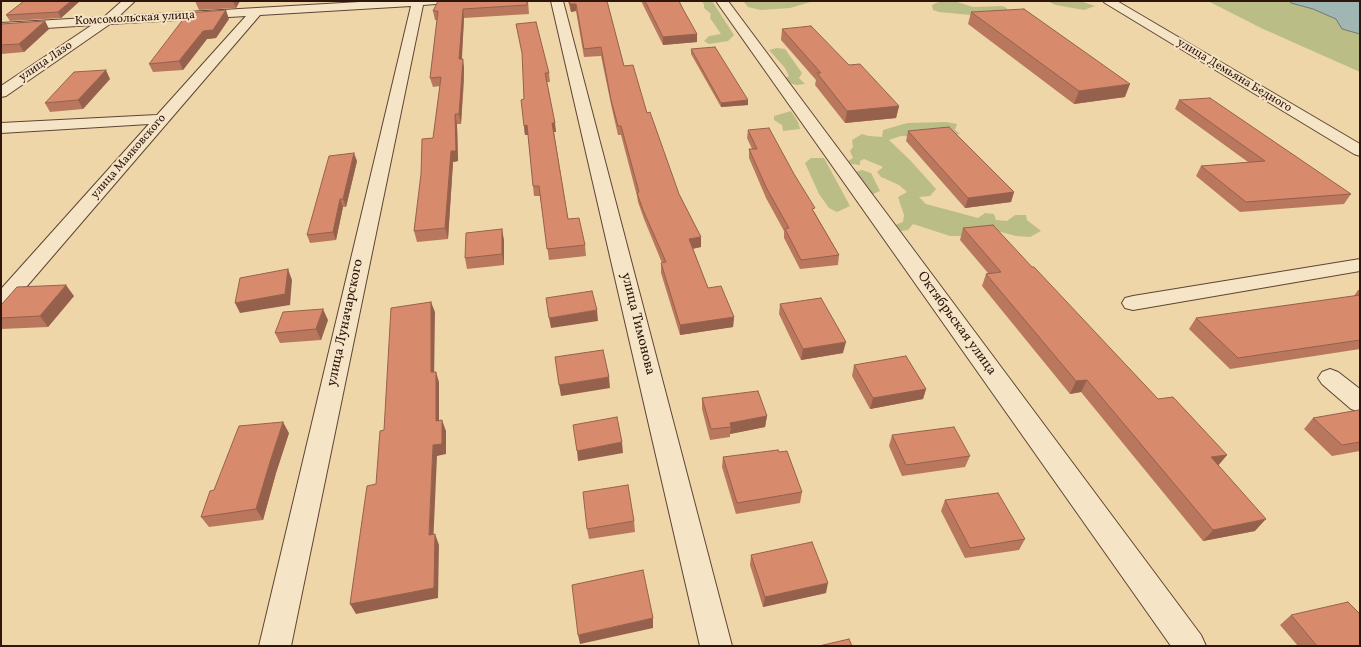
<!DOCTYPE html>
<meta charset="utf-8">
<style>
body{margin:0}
#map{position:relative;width:1361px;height:647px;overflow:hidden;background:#efd6a8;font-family:Vollkorn,serif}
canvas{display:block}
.frame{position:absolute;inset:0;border:2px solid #2e150d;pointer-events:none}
</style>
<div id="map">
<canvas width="1361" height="647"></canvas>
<div class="frame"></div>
</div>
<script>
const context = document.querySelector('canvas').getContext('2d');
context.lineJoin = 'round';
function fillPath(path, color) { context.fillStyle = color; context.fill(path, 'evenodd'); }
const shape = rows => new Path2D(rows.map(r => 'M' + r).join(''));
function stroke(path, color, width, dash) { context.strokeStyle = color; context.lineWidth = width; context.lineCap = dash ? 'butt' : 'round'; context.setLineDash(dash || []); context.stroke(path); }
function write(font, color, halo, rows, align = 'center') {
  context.font = font + ' Vollkorn,serif'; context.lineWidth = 4; context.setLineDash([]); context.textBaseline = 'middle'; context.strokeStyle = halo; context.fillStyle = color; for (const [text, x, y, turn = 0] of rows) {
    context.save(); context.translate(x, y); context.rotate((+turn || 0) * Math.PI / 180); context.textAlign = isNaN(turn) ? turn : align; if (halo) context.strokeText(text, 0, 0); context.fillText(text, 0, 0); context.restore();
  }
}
fillPath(shape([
 [701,1,712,1,734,35,728,41,709,44,704,41,709,36,721,34,710,18,711,14,704,8,704,4],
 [743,1,814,1,790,8,761,10,748,7],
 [941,1,954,1,973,7,1002,6,1007,8,1007,12,971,15,939,12,933,10,932,5],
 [1047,1,1080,1,1095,6,1084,10,1056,5],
 [1208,1,1290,1,1291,3,1313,9,1336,19,1342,29,1360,34,1360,72,1261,28],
 [777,48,785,49,802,73,799,78,805,84,797,85,789,83,785,78,789,76,785,68,769,50],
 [791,111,798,122,800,129,783,131,782,125,774,120,774,116],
 [946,122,957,124,955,130,960,134,928,137,901,136,889,140,910,160,936,189,930,196,919,197,926,204,978,218,985,213,994,214,996,220,1007,221,1015,215,1026,215,1027,220,1041,231,1030,237,1016,236,997,231,967,236,950,236,913,224,908,230,901,231,895,225,903,222,904,215,898,197,907,192,899,185,881,177,877,172,883,167,864,159,860,161,860,165,851,164,848,161,853,158,850,151,853,147,852,140,862,134,869,136,882,137,883,130,907,123],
 [811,158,824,158,850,206,837,212,829,208,819,194,805,163],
 [862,170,871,173,880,191,871,195,855,172]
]), '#bbbd86');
const water = shape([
 [1290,1,1360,1,1360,34,1342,29,1336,19,1313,9,1291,3,1290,1]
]);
fillPath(water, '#9fb6b3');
stroke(water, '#727671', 1);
const minor = shape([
 [122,1,135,1,119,16,377,1,442,1,440,3,436,4,423,5,291,646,259,646,411,6,260,15,9,307,1,309,1,289,149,124,1,133,1,123,157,115,246,16,110,24,6,96,1,97,1,86,92,25,1,31,1,23,104,17,122,1],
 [551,1,563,1,732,646,700,646,551,1],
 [716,1,728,1,1201,635,1206,646,1171,646,716,1],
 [1103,1,1117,1,1360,144,1360,156,1354,154,1105,3,1103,1],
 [1360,259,1360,271,1133,310,1125,308,1122,303,1125,298,1133,296,1360,259],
 [1330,369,1338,372,1360,389,1360,412,1351,409,1322,384,1318,378,1322,372,1330,369]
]);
stroke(minor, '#5e4534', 2);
fillPath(minor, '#f5e4c6');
fillPath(shape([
 [24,1,80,1,61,18,10,21,6,15],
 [195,1,240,1,236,8,199,10],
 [438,1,528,1,529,14,464,18,462,59,464,68,464,82,461,124,457,124,458,161,453,162,448,239,417,242,414,231,433,138,440,86,433,87,430,78,437,20,435,20,433,11],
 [568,1,607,1,624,66,647,113,679,194,701,237,701,247,693,249,708,288,734,317,733,327,680,335,661,273,661,263,662,263,644,219,638,202,637,196,621,135,618,135,612,109,601,56,584,57,576,11,571,12],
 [641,1,679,1,697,42,663,45],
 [971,12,1125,97,1074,104,968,24],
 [229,19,216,38,207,39,183,70,153,72,149,64],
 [45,21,49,29,24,52,1,54,1,24],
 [516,24,549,73,550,82,547,82,556,132,554,132,568,219,585,245,586,256,549,260,540,196,534,196,528,135,525,135,524,126,524,99,523,57],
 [782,29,849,65,899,106,896,118,845,123,815,85,816,80,781,40],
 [691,49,748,100,748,105,721,107,691,54],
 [110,79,83,109,50,112,45,103],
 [1179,100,1351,194,1344,204,1240,212,1196,176,1201,166,1248,162,1175,109],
 [748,130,815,213,839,255,838,265,800,269,784,238,784,231,766,198,749,158,749,149,752,149,747,138],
 [908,131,1014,192,1011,202,965,208,906,141],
 [357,161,346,207,343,207,336,240,310,243,307,235],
 [963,228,1032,267,1158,399,1227,455,1218,465,1255,531,1203,541,1081,392,1070,394,982,286,986,274,988,273,960,240],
 [504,240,504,265,467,269,465,258],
 [1358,290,1360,290,1360,349,1230,369,1189,329,1196,318,1354,296],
 [74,296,48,327,1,329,1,305],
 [780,304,843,353,801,360,779,314],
 [328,320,321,340,280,343,275,333],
 [854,365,926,389,923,399,870,409,852,376],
 [702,398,767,416,765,427,730,434,730,437,710,440,702,409],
 [1360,411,1360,451,1332,456,1304,429,1313,418],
 [289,433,276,473,263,520,209,527,201,517,214,490],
 [892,435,970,456,965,467,902,476,889,446],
 [779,452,802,492,800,503,736,514,722,467,723,457],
 [945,500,1025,539,1019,550,965,558,941,511],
 [634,521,635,532,589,539,587,529],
 [751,555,826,593,763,607,750,565],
 [1291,615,1360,646,1298,646,1280,625]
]), '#b9775d');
fillPath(shape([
 [71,1,80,1,61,18,58,12],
 [233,1,240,1,236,8],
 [570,4,576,4,576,11,571,12],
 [463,9,464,18,461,69,459,59],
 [226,10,229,19,216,38,207,39,183,70,179,61,203,31],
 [45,21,49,29,24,52,19,44],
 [697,34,697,42,663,45,663,37],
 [463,59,464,68,461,124,459,114],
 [106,70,110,79,83,109,78,100],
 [1130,84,1125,97,1074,104,1079,91],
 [748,100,748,105,721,107,721,103],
 [899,106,896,118,845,123,847,111],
 [455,114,457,124,458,161,453,162,448,239,445,228,451,151],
 [552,123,555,123,556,132,553,132],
 [527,125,528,135,525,135,524,126],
 [354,153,357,161,346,207,343,199],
 [1014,192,1011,202,965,208,968,198],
 [340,199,343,207,336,240,333,232],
 [502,229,504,240,504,265,502,254],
 [701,237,701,247,689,249,689,239],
 [288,269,292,280,290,305,240,313,235,303],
 [66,285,74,296,48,327,40,316],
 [431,302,435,312,434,383,431,372],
 [323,309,328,320,321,340,316,329],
 [597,310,598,321,551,328,549,318],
 [734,317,733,327,680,335,680,325],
 [846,342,843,353,801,360,803,349],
 [436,372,439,382,439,432,436,421],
 [609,377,610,388,561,396,559,385],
 [1087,380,1081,392,1070,394,1076,381],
 [926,389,923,399,870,409,873,398],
 [767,416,765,427,730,434,731,427,730,423],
 [442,420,446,431,446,454,437,456,433,546,429,535,433,445],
 [283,422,289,433,276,473,263,520,256,509,270,462],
 [622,442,623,453,578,461,577,451],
 [1227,455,1217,467,1211,457],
 [1266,519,1255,531,1203,541,1213,530],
 [435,534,439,545,438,598,356,614,350,604],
 [828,583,826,593,763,607,765,597],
 [653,618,653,628,580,644,578,635]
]), '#96614c');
const building = shape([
 [24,1,71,1,58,12,6,15,24,1],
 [438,1,527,1,527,5,463,9,459,59,463,59,462,73,459,114,455,114,456,151,451,151,445,228,414,231,421,174,422,139,433,138,441,77,430,78,438,11,433,11,438,1],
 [569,1,607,1,624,66,633,65,647,113,650,112,679,194,701,237,689,239,708,288,721,286,734,317,680,325,661,263,666,262,643,210,637,193,639,192,621,126,618,126,611,100,601,47,584,49,576,4,570,4,569,1],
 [645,1,679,1,683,9,697,34,663,37,645,1],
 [1024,9,1130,84,1079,91,971,12,1024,9],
 [226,10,213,30,203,31,179,61,149,64,188,13,226,10],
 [45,21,19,44,1,45,1,24,45,21],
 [536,22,549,73,545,73,555,123,552,123,568,219,579,218,585,245,547,249,539,186,533,186,527,125,524,126,521,100,524,99,522,53,516,24,536,22],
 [811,26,849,65,860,64,899,106,847,111,817,73,821,73,782,29,811,26],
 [715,47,748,100,721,103,691,49,715,47],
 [106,70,78,100,45,103,74,72,106,70],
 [1210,98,1351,194,1246,202,1201,166,1265,161,1179,100,1210,98],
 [949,127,1014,192,968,198,908,131,949,127],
 [769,128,794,174,815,208,812,209,839,255,801,260,785,229,789,228,767,189,749,149,757,149,748,130,769,128],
 [354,153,343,199,340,199,333,232,307,235,329,156,354,153],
 [993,225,1032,267,1034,267,1158,399,1173,397,1227,455,1211,457,1266,519,1213,530,1087,380,1076,381,986,274,1001,272,963,228,993,225],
 [502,229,502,254,465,258,466,233,502,229],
 [288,269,285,294,235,303,240,278,288,269],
 [66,285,40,316,1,318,1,305,17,287,66,285],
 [592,291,597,310,549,318,546,298,592,291],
 [1360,295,1360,340,1238,358,1196,318,1360,295],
 [821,298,846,342,803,349,780,304,821,298],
 [431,302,431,372,436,372,436,421,442,420,442,444,433,445,429,535,435,534,434,588,350,604,367,486,376,484,380,431,384,430,391,308,431,302],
 [323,309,316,329,275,333,283,312,323,309],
 [603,350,609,377,559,385,555,357,603,350],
 [906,356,926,389,873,398,854,365,906,356],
 [758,391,767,416,730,423,731,427,711,429,702,398,758,391],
 [1359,410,1360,411,1360,442,1342,445,1313,418,1359,410],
 [617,417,622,442,577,451,573,425,617,417],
 [283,422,270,462,256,509,201,517,210,491,214,490,239,426,283,422],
 [954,427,970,456,906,465,892,435,954,427],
 [778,450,779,452,787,451,802,492,737,503,723,457,778,450],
 [628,485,634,521,587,529,583,492,628,485],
 [998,493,1025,539,970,548,945,500,998,493],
 [812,542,828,583,765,597,751,555,812,542],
 [643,570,653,618,578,635,572,585,643,570],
 [1348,602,1360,614,1360,646,1317,646,1291,615,1348,602],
 [849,639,852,646,819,646,849,639]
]);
fillPath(building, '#d78a6c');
stroke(building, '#96614c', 1);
write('12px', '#2e150d', '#f5e4c6', [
 ["Комсомольская улица",135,19,-3],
 ["улица Лазо",46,62,-34],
 ["улица Демьяна Бедного",1234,76,31],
 ["улица Маяковского",129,157,-49]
]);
write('14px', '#2e150d', '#f5e4c6', [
 ["улица Луначарского",346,323,-78],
 ["улица Тимонова",637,324,76],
 ["Октябрьская улица",956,324,54]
]);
</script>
